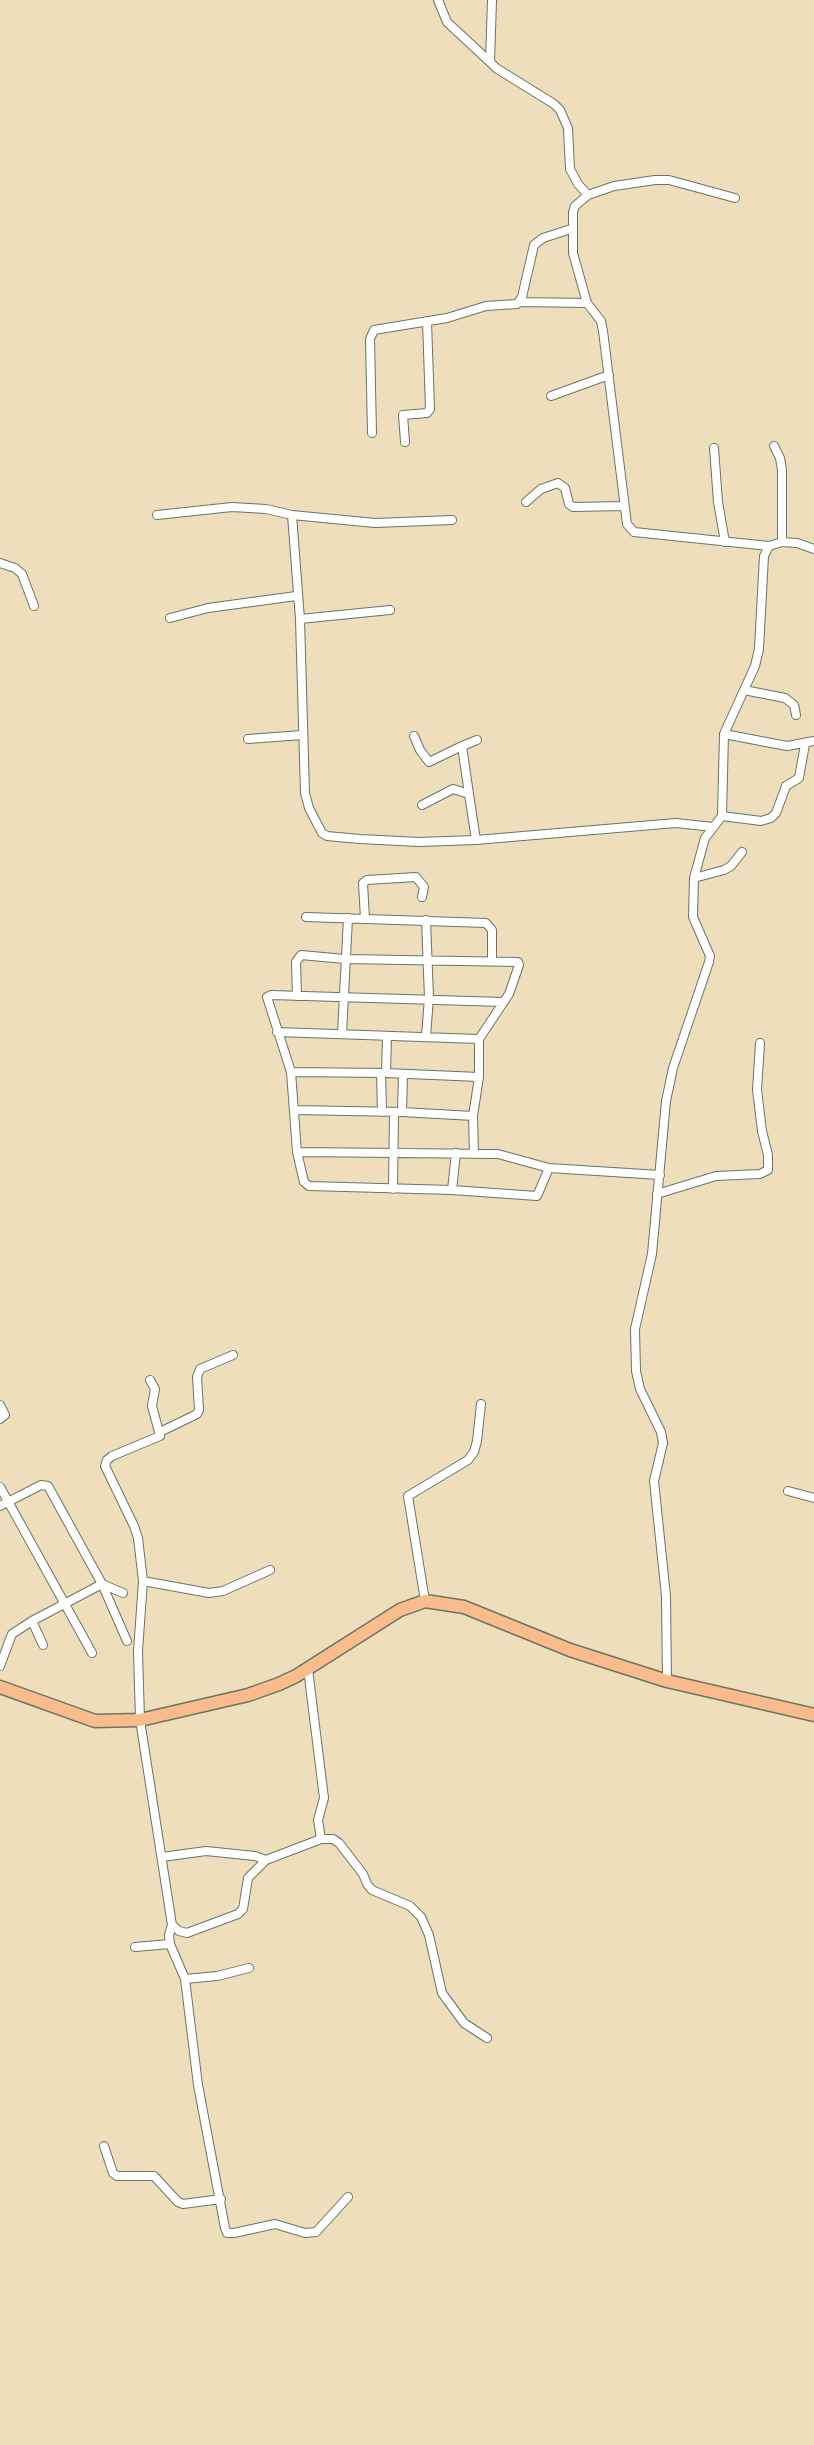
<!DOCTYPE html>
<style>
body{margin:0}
canvas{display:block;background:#efdebc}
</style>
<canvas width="814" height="2445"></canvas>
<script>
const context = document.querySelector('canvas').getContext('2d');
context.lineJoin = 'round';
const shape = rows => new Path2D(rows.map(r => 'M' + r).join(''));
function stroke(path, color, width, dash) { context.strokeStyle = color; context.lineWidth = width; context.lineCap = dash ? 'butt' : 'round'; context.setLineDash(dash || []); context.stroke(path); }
const street = shape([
 [438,0,447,22,490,62],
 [492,0,490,62,496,68,554,104,560,110,568,128,570,169,578,184,588,195],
 [735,198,669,180,655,180,614,186,588,195,575,206,573,212,573,253,587,303,601,321,603,331,627,524,634,532,769,546,782,542,797,543,814,549],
 [519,302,587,303],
 [551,396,609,375],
 [372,433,370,339,374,330,447,318,486,306,517,304,522,297,534,245,543,238,571,229],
 [405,442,403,415,427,413,430,409,427,321],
 [774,446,780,458,782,470,782,542],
 [714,448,718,502,725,542],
 [526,502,541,489,558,483,565,488,569,504,573,507,624,506],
 [157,515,232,507,266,509,292,515,375,523,452,520],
 [292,515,300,619,305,793,309,808,322,833,327,836,360,839,419,842,476,840,676,823,713,827],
 [0,563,15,568,22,574,34,606],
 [170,618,208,608,296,596],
 [300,619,390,610],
 [744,690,785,698,794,705,796,715],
 [724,734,787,746,814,741],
 [414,736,420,750,429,762,462,746,469,794],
 [248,739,302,735],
 [462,746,477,740],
 [422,805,453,789,469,794,476,840],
 [722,816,761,821,771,818,776,813,786,786,799,778,805,744],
 [694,878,724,870,731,866,742,852],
 [306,917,486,923,492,930,492,961],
 [365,919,363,883,367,880,416,877,424,887,422,897],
 [297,996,296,962,301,955,345,959,518,962,519,965,509,994,479,1039,479,1077,473,1116,474,1153],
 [503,1002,271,995,267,997,291,1072,297,1152,304,1182,309,1186,452,1190,537,1196,549,1168],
 [277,1032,479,1039],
 [342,1034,348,918],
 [426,1036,429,998,426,920],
 [291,1072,386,1073,479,1077],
 [381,1073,382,1112],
 [386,1073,387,1037],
 [295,1110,402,1112,473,1116],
 [402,1112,403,1075],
 [297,1152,498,1154,549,1168,660,1175],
 [393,1189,394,1113],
 [452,1190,456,1153],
 [657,1194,716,1176,760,1174,768,1170,768,1155,762,1131,757,1090,760,1043],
 [150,1380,155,1389,152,1406,160,1436,112,1456,107,1460,105,1466,134,1526,138,1538,143,1581,138,1651,140,1720,172,1925,169,1935,170,1944,185,1979,198,2085,225,2228,227,2233,234,2233,275,2224,305,2233,316,2232,348,2197],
 [0,1405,5,1415,0,1419],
 [160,1432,197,1414,199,1410,197,1377,200,1369,233,1355],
 [0,1487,92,1653],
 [788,1491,814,1498],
 [0,1506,41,1485,48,1486,102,1584,127,1641],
 [143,1581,209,1593,223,1591,270,1570],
 [425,1601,408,1496,468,1460,474,1452,477,1441,481,1404],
 [32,1621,43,1645],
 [0,1666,12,1634,32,1621,102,1584,123,1593],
 [308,1669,324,1798,318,1820,321,1839],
 [667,1681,666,1596,654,1481,663,1443,661,1432,640,1389,636,1371,635,1329,652,1254,666,1101,673,1068,709,962,710,956,693,917,694,878,705,838,722,816,724,734,755,666,759,649,764,556,769,546],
 [162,1857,206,1851,255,1856,266,1860],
 [172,1925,179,1931,187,1933,238,1914,243,1909,248,1878,266,1860,321,1839,333,1839,339,1843,363,1874,367,1884,372,1890,410,1906,421,1917,429,1935,442,1993,464,2023,487,2038],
 [135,1947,170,1944],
 [185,1979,217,1976,249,1968],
 [104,2146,113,2173,117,2176,154,2176,178,2202,183,2204,221,2199]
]);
const primary = shape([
 [0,1687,95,1721,140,1720,248,1695,279,1684,296,1676,400,1610,425,1601,464,1607,570,1650,667,1681,814,1715]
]);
stroke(street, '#687564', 10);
stroke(primary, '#687564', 15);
stroke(street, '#fff', 8);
stroke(primary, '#f9bc8a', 12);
</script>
